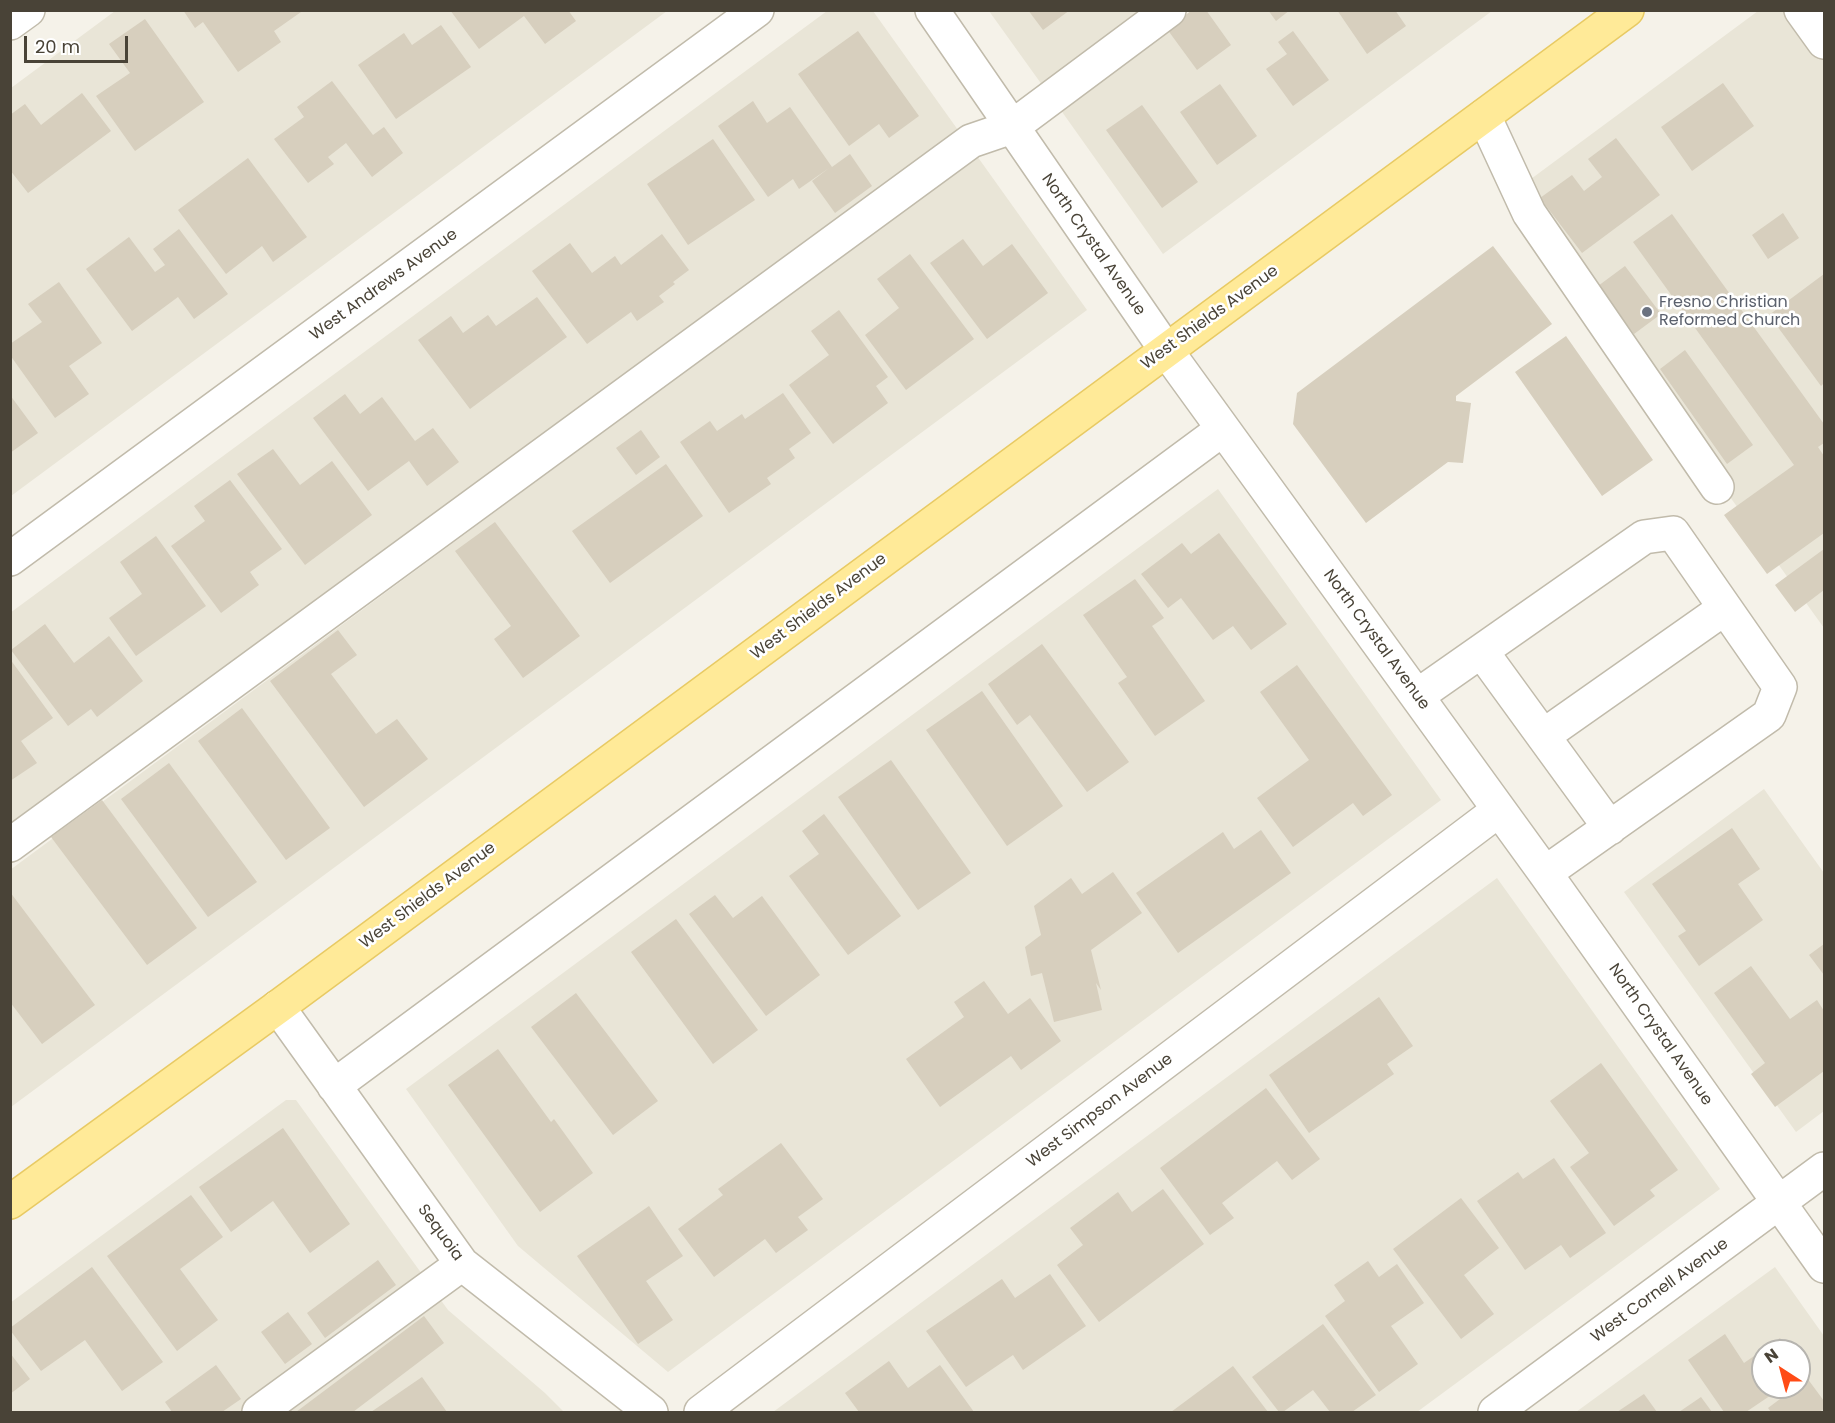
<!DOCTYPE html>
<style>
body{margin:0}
#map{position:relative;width:1835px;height:1423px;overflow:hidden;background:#f5f2e9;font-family:Poppins,sans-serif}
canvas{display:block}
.frame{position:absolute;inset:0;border:12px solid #494337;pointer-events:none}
.north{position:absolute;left:1751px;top:1339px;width:60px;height:60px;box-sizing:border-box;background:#fff;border:2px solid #b6b4af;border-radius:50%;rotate:324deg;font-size:16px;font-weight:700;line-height:24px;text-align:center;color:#494337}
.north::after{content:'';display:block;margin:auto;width:21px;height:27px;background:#ff4b16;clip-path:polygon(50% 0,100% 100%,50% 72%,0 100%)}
.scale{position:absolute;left:24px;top:36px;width:104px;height:27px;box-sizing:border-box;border:3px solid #494337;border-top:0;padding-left:8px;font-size:18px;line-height:21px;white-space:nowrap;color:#494337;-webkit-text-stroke:4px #fff;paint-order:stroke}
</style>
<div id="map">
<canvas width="1835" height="1423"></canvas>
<div class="frame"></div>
<div class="north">N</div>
<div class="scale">20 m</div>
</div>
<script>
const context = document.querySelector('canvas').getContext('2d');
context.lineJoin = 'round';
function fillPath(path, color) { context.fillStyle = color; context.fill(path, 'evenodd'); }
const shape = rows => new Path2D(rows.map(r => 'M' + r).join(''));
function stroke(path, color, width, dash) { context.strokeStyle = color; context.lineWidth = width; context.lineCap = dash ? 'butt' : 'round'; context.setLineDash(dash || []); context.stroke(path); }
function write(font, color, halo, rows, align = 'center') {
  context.font = font + ' Poppins,sans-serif'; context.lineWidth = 5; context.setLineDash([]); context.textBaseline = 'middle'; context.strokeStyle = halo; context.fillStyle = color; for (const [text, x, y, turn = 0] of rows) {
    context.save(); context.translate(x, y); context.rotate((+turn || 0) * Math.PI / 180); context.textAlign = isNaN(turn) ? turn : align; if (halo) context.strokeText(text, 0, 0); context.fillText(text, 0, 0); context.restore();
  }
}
fillPath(shape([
 [115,11,667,11,11,496,11,88],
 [827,11,873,11,958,130,11,831,10,613],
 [989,11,1151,11,1045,89],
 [1193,11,1492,11,1163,254,1060,109],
 [1758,11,1824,11,1824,628,1512,193],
 [977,156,1087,310,11,1107,10,870],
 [1218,489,1441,800,668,1372,518,1246,406,1089],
 [1764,789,1824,873,1824,1111,1796,1132,1624,892],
 [1497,878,1720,1189,1417,1412,773,1412],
 [286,1100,296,1100,448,1310,545,1393,564,1412,11,1412,10,1303],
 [1775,1267,1824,1336,1824,1412,1576,1412],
 [1763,1351,1799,1351,1799,1387,1763,1387]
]), '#e9e5d7');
fillPath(shape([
 [183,10,300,10,301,12,274,31,281,42,238,72,203,22,195,28],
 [450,10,568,10,576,21,545,44,524,16,479,49],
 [1028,10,1070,10,1043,30],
 [1192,10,1206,10,1231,45,1197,70,1167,29],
 [1268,10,1290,10,1276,21],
 [1337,10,1395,10,1406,26,1367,54],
 [145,19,204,102,135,151,96,96,130,73,109,44],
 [441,25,471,67,396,119,358,65,404,33,412,45],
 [858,31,919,116,889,138,879,124,849,146,798,74],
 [1293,31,1329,80,1293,106,1266,69,1287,54,1278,42],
 [332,81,373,135,384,127,403,153,372,177,346,143,328,157,334,164,308,183,274,139,304,117,297,107],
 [1723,83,1754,126,1692,171,1661,127],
 [1220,84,1257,136,1217,165,1180,112],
 [82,93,111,131,28,193,10,170,10,115,25,104,41,125],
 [753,101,767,123,790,107,832,167,850,154,872,186,835,213,812,181,829,168,799,189,793,179,768,197,718,126],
 [1142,105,1198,182,1162,208,1106,130],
 [1616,138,1660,195,1582,253,1540,198,1572,175,1584,191,1602,177,1588,159],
 [713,139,755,200,688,245,647,184],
 [248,158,307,237,273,262,262,246,226,274,178,210],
 [1783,213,1799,238,1768,259,1752,235],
 [1672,214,1824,424,1824,443,1818,447,1824,456,1824,533,1767,574,1724,515,1794,465,1633,242],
 [179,229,228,294,194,319,178,297,132,331,86,269,129,237,155,272,165,265,153,249],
 [662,234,689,270,673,282,675,284,659,296,664,302,637,321,631,312,587,344,532,271,570,243,592,273,615,256,621,265],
 [963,239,983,266,1012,244,1048,293,987,339,930,263],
 [1493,246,1552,324,1456,396,1456,401,1471,403,1463,463,1448,462,1366,523,1293,424,1297,393],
 [910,254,974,339,906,390,865,335,899,308,877,279],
 [1625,266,1661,314,1634,334,1598,286],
 [1824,274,1824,383,1821,386,1769,315],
 [59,282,102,343,69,366,89,394,55,418,10,355,10,344,42,322,28,304],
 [537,297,567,337,470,409,418,340,451,316,463,333,488,315,496,326],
 [839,310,888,377,876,386,888,403,833,444,789,385,829,355,811,331],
 [1566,336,1653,460,1602,496,1515,372],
 [1685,350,1753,445,1727,464,1660,369],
 [783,393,811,433,789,449,795,458,767,478,771,484,729,513,680,442,710,421,717,431,742,414,745,419],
 [345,394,360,414,382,397,415,441,433,428,459,462,427,486,409,461,368,491,313,418],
 [10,395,38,433,10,453],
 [641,430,660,457,636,475,616,448],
 [273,449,300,485,332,461,372,515,305,565,237,474],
 [666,464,703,516,610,583,572,531],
 [230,480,282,549,250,572,259,585,221,613,171,546,205,521,194,506],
 [495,522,580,636,523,678,494,639,511,626,455,551],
 [1219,533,1287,624,1251,650,1233,626,1213,640,1181,598,1168,608,1141,574,1182,543,1191,554],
 [156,536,206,606,136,656,109,618,142,594,120,562],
 [1824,549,1824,590,1795,612,1775,585],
 [1135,579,1164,618,1152,626,1205,701,1155,736,1118,683,1127,677,1083,615],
 [45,624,74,663,109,636,143,681,97,717,91,709,68,726,11,650],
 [338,630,357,655,331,674,376,734,397,719,428,759,364,807,270,681],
 [1042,644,1129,762,1087,792,1030,715,1017,725,988,684],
 [10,659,53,718,21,741,37,763,10,781],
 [1297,665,1392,795,1363,816,1353,803,1293,847,1257,798,1309,760,1260,692],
 [982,691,1063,806,1007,846,926,730],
 [242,708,330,828,286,860,198,741],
 [891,760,971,873,918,910,838,797],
 [169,763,257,882,208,917,121,799],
 [102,800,197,928,147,965,51,837],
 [824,814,901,916,848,955,789,876,819,854,802,831],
 [1732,828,1760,869,1738,884,1763,920,1699,966,1678,936,1686,931,1652,884],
 [1261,830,1291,873,1178,953,1136,893,1223,832,1234,849],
 [1113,872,1142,913,1091,950,1101,990,1096,983,1102,1010,1054,1022,1042,973,1031,976,1025,947,1041,935,1034,906,1071,878,1082,894],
 [10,892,95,1005,42,1044,10,1002],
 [715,895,733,918,762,896,820,975,766,1016,689,914],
 [676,919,758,1030,713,1064,631,952],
 [1824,944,1824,975,1809,955],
 [1751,966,1790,1019,1817,1000,1824,1011,1824,1071,1775,1107,1751,1074,1765,1063,1714,993],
 [984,981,1008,1014,1030,998,1061,1041,1021,1070,1011,1056,940,1107,906,1059,964,1017,954,1002],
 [576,993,658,1101,613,1135,531,1027],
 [1379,997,1413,1046,1387,1064,1394,1074,1309,1133,1269,1075],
 [498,1049,551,1122,554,1119,593,1173,540,1212,448,1085],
 [1601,1063,1678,1170,1650,1190,1655,1196,1614,1226,1570,1167,1589,1153,1550,1101],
 [1266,1088,1320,1159,1292,1180,1277,1161,1222,1203,1234,1218,1210,1235,1160,1168],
 [283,1128,350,1224,310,1253,273,1201,231,1232,199,1187],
 [781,1143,823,1199,798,1217,808,1230,776,1253,765,1239,714,1277,678,1229,723,1195,718,1189],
 [1554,1158,1606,1233,1570,1258,1561,1245,1525,1270,1477,1201,1518,1172,1523,1179],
 [1163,1189,1204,1244,1099,1322,1057,1265,1083,1245,1070,1228,1118,1192,1132,1212],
 [191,1195,223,1237,180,1269,218,1320,177,1351,107,1256],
 [1461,1198,1499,1248,1464,1275,1494,1314,1461,1339,1393,1249],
 [649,1206,683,1256,646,1281,673,1320,638,1344,577,1256],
 [378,1260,396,1285,325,1338,307,1313],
 [1368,1261,1379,1277,1397,1264,1424,1303,1391,1326,1418,1364,1379,1392,1325,1316,1345,1301,1334,1285],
 [92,1267,163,1362,122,1391,85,1340,41,1371,10,1330,10,1328],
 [1050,1274,1086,1326,1023,1370,1013,1355,966,1387,926,1331,1002,1279,1015,1298],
 [288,1312,312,1344,285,1364,261,1332],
 [424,1316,444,1343,353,1412,296,1412],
 [1323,1324,1376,1395,1352,1412,1330,1412,1313,1390,1283,1412,1279,1412,1252,1377],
 [1725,1334,1744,1363,1780,1338,1789,1351,1763,1351,1763,1387,1783,1387,1746,1412,1724,1412,1688,1360],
 [10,1353,30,1379,10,1394],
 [889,1361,908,1388,940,1365,974,1412,859,1412,845,1393],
 [216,1365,241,1399,222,1412,172,1412,165,1402],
 [1233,1366,1268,1412,1171,1412],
 [422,1377,447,1412,371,1412],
 [1807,1378,1824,1401,1824,1409,1819,1412,1771,1412,1768,1408,1796,1387,1799,1387,1799,1385],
 [1644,1394,1657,1412,1617,1412],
 [1701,1397,1712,1412,1679,1412]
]), '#d7cfbe');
const minor = shape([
 [932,10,1166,350,1545,873,1824,1266],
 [1801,10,1824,42],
 [10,23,28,10],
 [1484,116,1529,213,1717,487],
 [10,559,757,10],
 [1482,652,1610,828],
 [1417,696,1644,537,1673,533,1780,687,1769,715,1545,873],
 [1543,736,1725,608],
 [10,845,971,141,1012,127,1169,10],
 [278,1007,462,1264,651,1412],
 [334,1086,1223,429],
 [259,1412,462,1264],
 [701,1412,1499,810],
 [1495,1412,1824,1169]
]);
const major = shape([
 [10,1202,278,1007,1627,10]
]);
stroke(minor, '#c1bbab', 36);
stroke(major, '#e8ca64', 36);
stroke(minor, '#fff', 33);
stroke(major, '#ffea98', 33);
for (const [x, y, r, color] of [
 [1647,312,6,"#6b7280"]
]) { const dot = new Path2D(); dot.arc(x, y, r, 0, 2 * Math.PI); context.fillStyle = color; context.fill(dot); stroke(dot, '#fff', 2); }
write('16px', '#494337', '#fff', [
 ["North Crystal Avenue",1093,245,55],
 ["West Andrews Avenue",384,285,-36],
 ["West Shields Avenue",1210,318,-36],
 ["West Shields Avenue",819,607,-37],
 ["North Crystal Avenue",1376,640,54],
 ["West Shields Avenue",428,896,-37],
 ["North Crystal Avenue",1660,1035,55],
 ["West Simpson Avenue",1100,1111,-37],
 ["Sequoia",440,1233,54],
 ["West Cornell Avenue",1660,1291,-36]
]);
write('16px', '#5b616d', '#fff', [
 ["Fresno Christian",1659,303],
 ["Reformed Church",1659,321]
], 'left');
</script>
